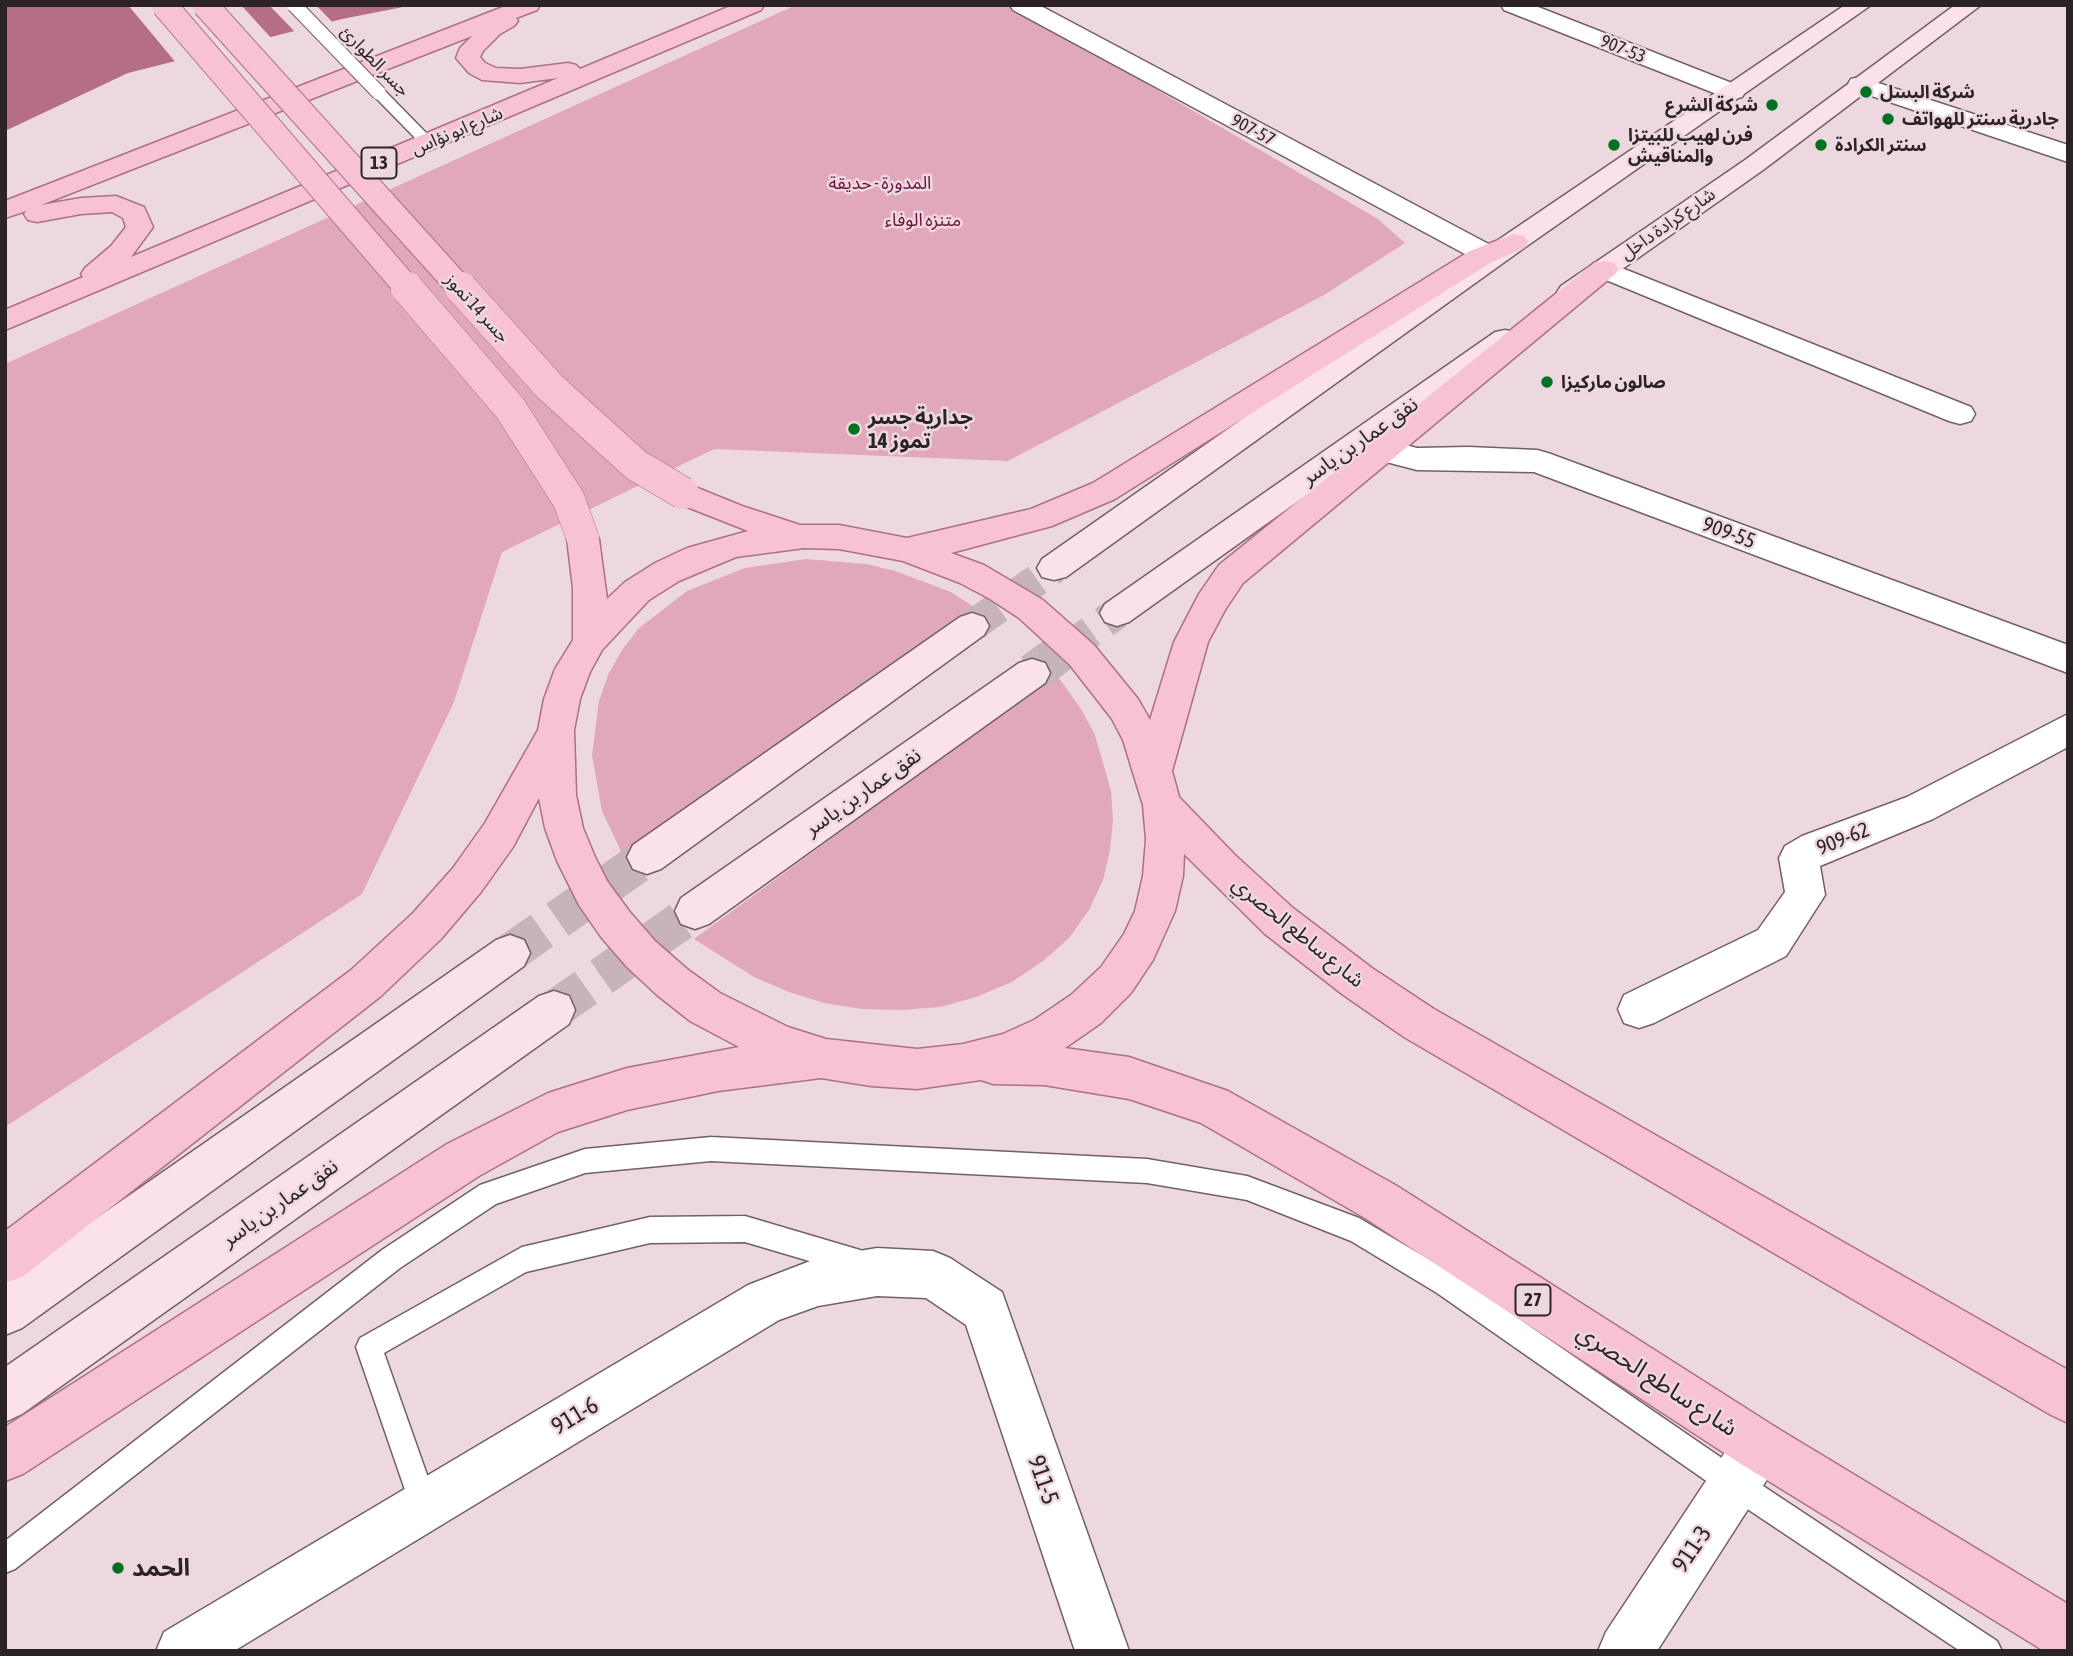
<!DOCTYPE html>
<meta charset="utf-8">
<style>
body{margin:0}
#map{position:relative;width:2073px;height:1656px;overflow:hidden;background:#eed8df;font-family:"Asap Condensed",sans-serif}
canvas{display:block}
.frame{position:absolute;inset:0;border:7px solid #2b2326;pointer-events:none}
</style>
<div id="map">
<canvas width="2073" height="1656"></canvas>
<div class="frame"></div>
</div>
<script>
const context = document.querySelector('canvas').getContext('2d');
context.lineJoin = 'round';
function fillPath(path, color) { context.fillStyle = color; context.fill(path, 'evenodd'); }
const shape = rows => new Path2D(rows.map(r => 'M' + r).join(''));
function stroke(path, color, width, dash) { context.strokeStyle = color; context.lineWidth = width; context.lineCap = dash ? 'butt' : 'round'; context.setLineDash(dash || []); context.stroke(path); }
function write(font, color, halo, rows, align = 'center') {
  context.font = font + ' "Asap Condensed","Noto Sans Arabic",sans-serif'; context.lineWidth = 5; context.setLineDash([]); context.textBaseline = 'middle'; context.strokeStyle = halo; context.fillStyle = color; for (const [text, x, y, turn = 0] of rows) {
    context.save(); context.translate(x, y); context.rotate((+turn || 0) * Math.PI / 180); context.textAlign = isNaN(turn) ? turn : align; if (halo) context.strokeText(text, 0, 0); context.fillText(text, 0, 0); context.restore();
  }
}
fillPath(shape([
 [796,5,1012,5,1378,219,1405,243,1324,295,1008,461,714,449,502,552,454,702,362,894,5,1127,5,364],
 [806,559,866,564,895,571,951,592,974,607,625,860,602,811,592,755,599,701,608,675,622,650,639,628,687,591,745,568],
 [1056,674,1081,709,1095,735,1111,791,1113,820,1110,850,1103,880,1089,910,1069,938,1043,961,1012,982,976,997,940,1007,901,1010,862,1009,824,1003,789,992,754,977,694,939]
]), '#e1a7bb');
fillPath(shape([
 [5,5,413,5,342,19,128,73,5,131]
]), '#b56d88');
fillPath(shape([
 [128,5,241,5,273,40,177,64],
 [269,5,316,5,335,25,297,34]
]), '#eed8df');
stroke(shape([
 [972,626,1054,568],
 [1065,650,1117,613]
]), '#c7b4ba', 32, [32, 16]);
stroke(shape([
 [1032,673,1067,648],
 [510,953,647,857],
 [554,1010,695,911]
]), '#c7b4ba', 39, [39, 19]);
const lane = shape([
 [379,89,384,90,433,140,433,146,423,146,374,96,372,93,379,89],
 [711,1137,1147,1159,1247,1176,1359,1218,1455,1275,1745,1474,1997,1641,2002,1651,1960,1651,1725,1494,1437,1293,1351,1241,1247,1200,1147,1183,711,1161,585,1173,496,1204,400,1268,15,1569,5,1573,5,1541,382,1250,480,1185,585,1149,711,1137],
 [745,1216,860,1250,869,1254,873,1263,869,1272,860,1276,745,1242,650,1243,526,1272,384,1353,438,1506,434,1516,424,1520,414,1516,356,1347,360,1338,522,1247,650,1217,745,1216]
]);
const street = shape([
 [1010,5,1039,5,1496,248,1500,254,1496,260,1486,262,1476,260,1013,10,1010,5],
 [1501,5,1533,5,1742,87,1745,92,1742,97,1733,99,1724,97,1504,10,1501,5],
 [1860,77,2068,145,2068,162,1851,89,1848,84,1851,79,1860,77],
 [1604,261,1971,407,1975,414,1971,421,1960,424,1949,421,1594,275,1590,269,1594,263,1604,261],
 [1382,439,1417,448,1469,447,1537,450,1548,453,2068,645,2068,673,1534,472,1417,470,1371,458,1366,450,1371,442,1382,439],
 [2068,714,2068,747,1933,819,1820,866,1825,895,1786,956,1654,1023,1639,1028,1624,1023,1618,1009,1624,995,1758,930,1785,892,1779,858,1785,846,1802,836,1907,797,2068,714],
 [877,1248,933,1251,950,1258,1002,1292,1129,1651,1075,1651,966,1325,926,1298,877,1296,818,1306,779,1320,234,1651,156,1651,164,1632,748,1285,818,1258,877,1248],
 [1759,1421,1777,1428,1784,1446,1777,1464,1657,1651,1598,1651,1606,1632,1741,1428,1759,1421]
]);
const secondary = shape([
 [1845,5,1871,5,1524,248,1066,577,1054,580,1042,577,1037,568,1042,559,1504,236,1845,5],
 [1955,5,1981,5,1763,170,1581,298,1571,301,1561,298,1557,292,1561,286,1745,160,1955,5],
 [1505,330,1515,332,1520,339,1515,346,1129,622,1117,626,1105,622,1100,613,1105,604,1495,332,1505,330],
 [972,613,984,617,989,626,984,635,661,869,647,874,633,869,627,857,633,845,960,617,972,613],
 [1032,659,1045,663,1050,673,1045,683,709,924,695,929,681,924,675,911,681,898,1019,663,1032,659],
 [510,935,524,940,530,953,524,966,22,1328,5,1335,5,1282,496,940,510,935],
 [554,991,569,996,575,1010,569,1024,22,1414,5,1422,5,1367,539,996,554,991]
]);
const primary = shape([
 [508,5,540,5,537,10,516,18,518,21,514,26,500,34,483,51,480,57,485,63,496,68,520,69,568,63,576,65,580,69,733,5,764,5,761,10,5,330,5,310,83,277,81,274,85,268,111,246,126,227,123,218,112,212,81,214,37,222,28,220,24,214,26,211,5,218,5,201,508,5],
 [472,36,460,48,456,58,469,73,482,80,520,83,558,78,131,257,153,227,144,207,116,196,81,198,41,205,472,36],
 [1514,234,1524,236,1528,242,1524,248,1490,263,1115,499,1052,526,951,553,984,565,1043,600,1094,645,1138,699,1150,720,1174,642,1199,594,1219,565,1594,263,1604,261,1614,263,1618,269,1614,275,1243,583,1225,610,1208,642,1172,771,1179,797,1235,855,1293,908,1372,968,1434,1009,2068,1370,2068,1423,2051,1415,1404,1037,1342,994,1265,934,1184,854,1183,876,1175,911,1153,960,1131,993,1101,1023,1065,1048,1129,1057,1228,1091,1397,1186,1777,1428,2068,1604,2068,1651,2044,1651,1741,1464,1365,1218,1201,1123,1129,1099,1044,1085,993,1084,981,1080,917,1089,871,1086,821,1078,718,1091,627,1110,558,1132,479,1176,23,1474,5,1481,5,1427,447,1144,548,1093,627,1068,739,1047,690,1021,657,995,627,967,601,937,579,905,557,861,545,828,539,798,513,847,481,892,441,939,381,996,22,1277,5,1283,5,1231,351,970,413,913,453,868,485,823,538,730,544,699,555,669,573,640,573,588,567,539,571,531,583,527,595,531,599,539,607,599,625,582,655,563,687,548,748,531,672,501,667,493,672,485,683,482,742,506,800,525,839,525,907,538,1031,509,1093,483,1470,251,1514,234],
 [804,548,839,549,903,561,960,583,990,599,1019,618,1070,665,1112,719,1123,740,1143,805,1146,839,1143,876,1135,911,1124,934,1101,967,1071,995,1034,1020,1003,1034,963,1044,917,1049,826,1039,788,1027,720,993,687,969,655,941,629,911,607,881,595,857,583,828,576,795,574,730,580,699,590,672,602,650,649,600,679,581,736,557,804,548]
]);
stroke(lane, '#726066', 3);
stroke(street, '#726066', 3);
stroke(secondary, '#726066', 3);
stroke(primary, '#ac7086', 3);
fillPath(lane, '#fff');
fillPath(street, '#fff');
fillPath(secondary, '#fbe1ea');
fillPath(primary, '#f7c2d6');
const laneBridge = shape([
 [294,5,379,93]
]);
const primaryBridgeFar1 = shape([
 [164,5,409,290],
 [205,5,462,290]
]);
const primaryBridge = shape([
 [407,288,510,408,569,500,583,539],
 [461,288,550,387,636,465,683,493]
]);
stroke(laneBridge, '#726066', 16, []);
stroke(primaryBridgeFar1, '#ac7086', 27, []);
stroke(primaryBridge, '#ac7086', 33, []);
stroke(laneBridge, '#fff', 14);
stroke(primaryBridgeFar1, '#f7c2d6', 25);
stroke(primaryBridge, '#f7c2d6', 32);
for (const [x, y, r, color] of [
 [1866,92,7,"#037123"],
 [1772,105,7,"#037123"],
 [1888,119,7,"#037123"],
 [1614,145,7,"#037123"],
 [1821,145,7,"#037123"],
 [1547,382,7,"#037123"],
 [854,429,7,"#037123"],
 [118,1568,7,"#037123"]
]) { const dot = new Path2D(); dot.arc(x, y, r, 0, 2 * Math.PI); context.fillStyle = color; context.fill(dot); stroke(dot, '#eed8df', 2.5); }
write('18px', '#2b2326', '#eed8df', [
 ["907-53",1623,49,22],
 ["جسر الطوارئ",375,61,46],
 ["907-57",1253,130,28],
 ["شارع ابو نؤاس",457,131,-23],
 ["شارع كرادة داخل",1668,224,-35],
 ["جسر 14 تموز",477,308,48]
]);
write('bold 18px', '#2b2326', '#eed8df', [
 ["شركة البسل",1880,92],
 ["شركة الشرع",1758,105,"right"],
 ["جادرية سنتر للهواتف",1902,119],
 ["فرن لهيب للبيتزا",1628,135],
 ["والمناقيش",1628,156],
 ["سنتر الكرادة",1835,145],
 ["صالون ماركيزا",1561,382]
], 'left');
write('18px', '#6a113d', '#eed8df', [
 ["المدورة - حديقة",880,183],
 ["متنزه الوفاء",923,220]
]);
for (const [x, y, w] of [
 [379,163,35],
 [1533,1300,35]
]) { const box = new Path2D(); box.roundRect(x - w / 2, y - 15.5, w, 31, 5); context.fillStyle = '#eed8df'; context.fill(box); stroke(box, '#2b2326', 2); }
write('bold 19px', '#2b2326', null, [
 ["13",379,163],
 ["27",1533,1300]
]);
write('bold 21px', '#2b2326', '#eed8df', [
 ["جدارية جسر",868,417],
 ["14 تموز",868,441]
], 'left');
write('21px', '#2b2326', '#eed8df', [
 ["نفق عمار بن ياسر",1360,441,-35],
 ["909-55",1729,533,20],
 ["نفق عمار بن ياسر",863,792,-35],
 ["909-62",1843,839,-22],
 ["شارع ساطع الحصري",1298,932,39],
 ["نفق عمار بن ياسر",280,1203,-35]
]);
write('24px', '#2b2326', '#eed8df', [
 ["شارع ساطع الحصري",1657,1380,33],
 ["911-6",575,1416,-31],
 ["911-5",1043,1480,71],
 ["911-3",1692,1549,-56]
]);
write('bold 24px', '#2b2326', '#eed8df', [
 ["الحمد",132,1568]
], 'left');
</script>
